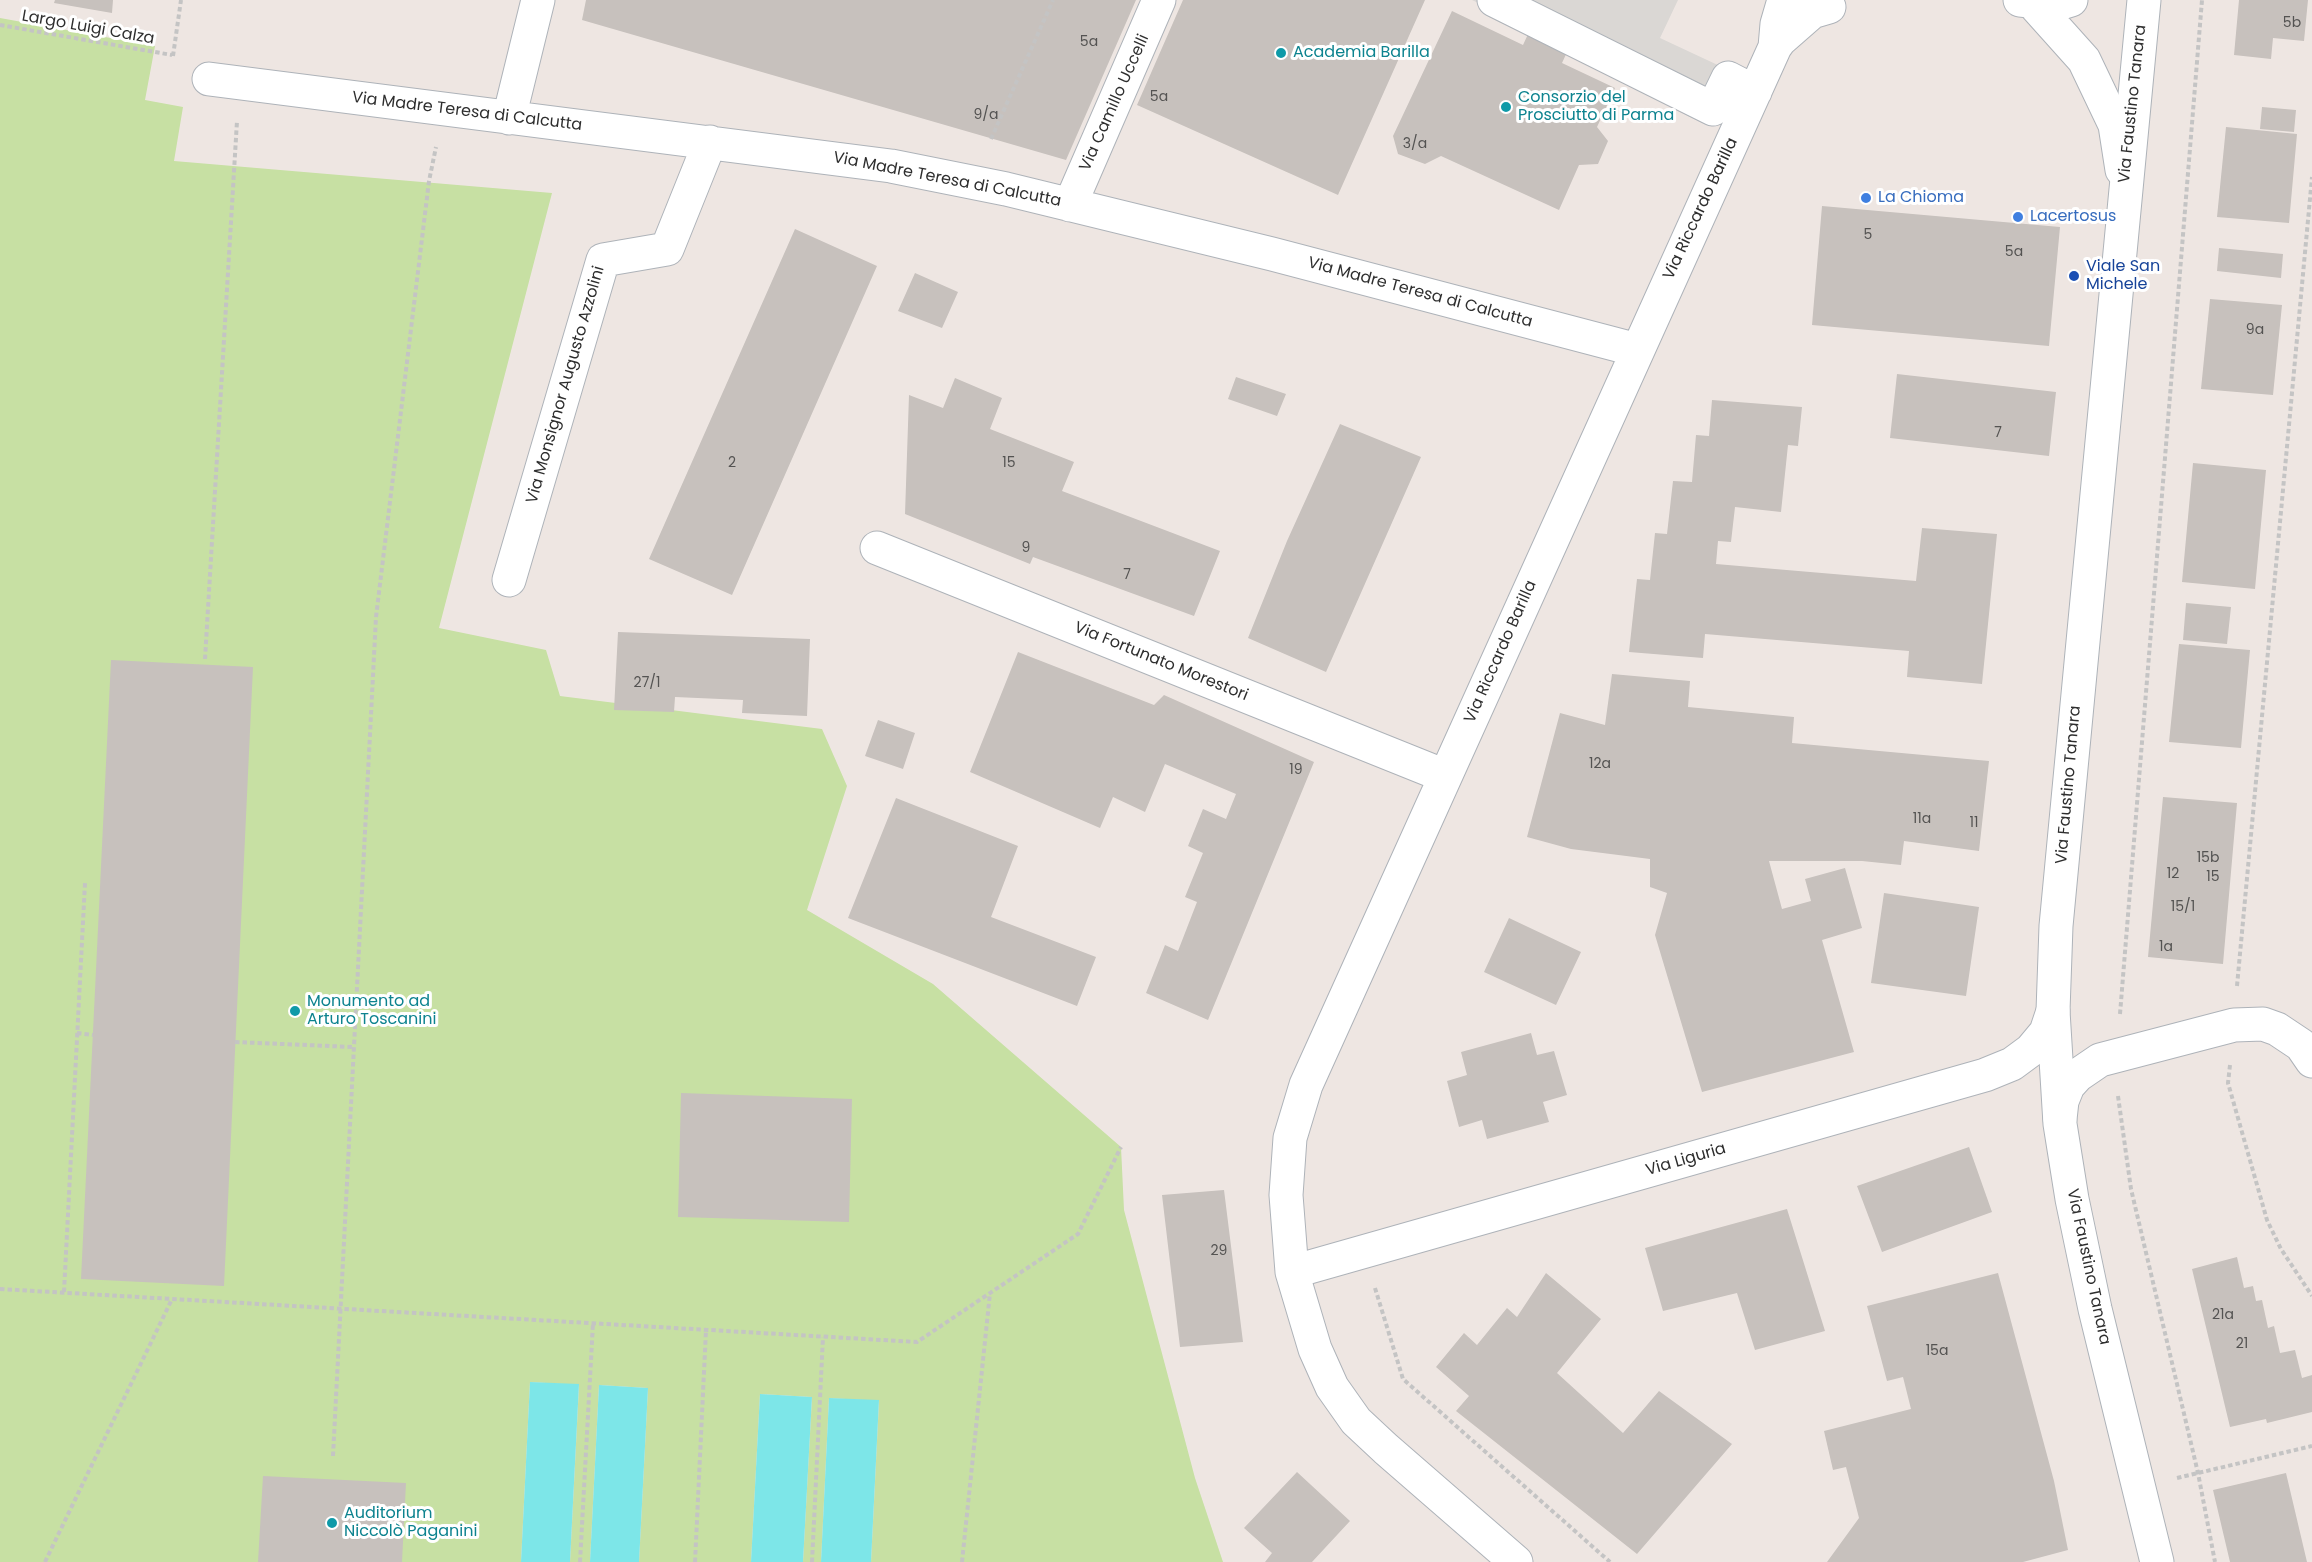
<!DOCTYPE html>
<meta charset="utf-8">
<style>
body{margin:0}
canvas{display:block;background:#eee6e2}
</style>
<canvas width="2312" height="1562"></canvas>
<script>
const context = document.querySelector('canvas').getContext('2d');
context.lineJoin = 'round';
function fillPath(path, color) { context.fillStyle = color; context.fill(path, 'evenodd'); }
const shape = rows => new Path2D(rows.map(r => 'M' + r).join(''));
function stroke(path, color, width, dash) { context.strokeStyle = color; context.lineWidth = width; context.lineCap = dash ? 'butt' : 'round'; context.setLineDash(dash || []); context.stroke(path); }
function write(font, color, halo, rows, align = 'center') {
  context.font = font + ' Poppins,sans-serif'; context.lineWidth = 6; context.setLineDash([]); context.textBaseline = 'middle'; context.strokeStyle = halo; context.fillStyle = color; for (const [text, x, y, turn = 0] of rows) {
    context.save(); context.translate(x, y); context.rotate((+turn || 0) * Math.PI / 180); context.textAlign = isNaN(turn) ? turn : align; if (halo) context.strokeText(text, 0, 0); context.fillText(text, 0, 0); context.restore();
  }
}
fillPath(shape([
 [0,18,155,46,145,100,183,107,174,161,552,193,439,628,546,650,560,696,822,729,847,786,807,910,933,984,1121,1147,1124,1210,1195,1478,1223,1562,871,1562,879,1401,829,1398,821,1562,803,1562,812,1397,760,1394,751,1562,639,1562,648,1388,599,1385,590,1562,570,1562,579,1385,530,1382,521,1562,0,1562]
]), '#c7e0a3');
fillPath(shape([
 [1472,0,1678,0,1660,38,1737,74,1717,118]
]), '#dad7d4');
fillPath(shape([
 [530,1382,579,1384,570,1562,521,1562],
 [599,1385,648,1388,639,1562,590,1562],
 [760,1394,812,1397,803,1562,751,1562],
 [829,1398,879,1400,871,1562,821,1562]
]), '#7de6e8');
fillPath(shape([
 [55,0,113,0,112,13,54,3],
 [586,0,1136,0,1066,160,582,20],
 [1183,0,1425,0,1338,195,1137,105],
 [2239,0,2308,0,2304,41,2273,38,2271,59,2234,55],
 [1452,11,1523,45,1529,32,1568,50,1562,63,1615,88,1597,127,1608,141,1598,164,1579,165,1559,210,1441,156,1425,164,1398,154,1393,136],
 [2262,107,2296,110,2294,132,2260,129],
 [2226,127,2297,134,2289,223,2217,217],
 [1822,206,2060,227,2049,346,1812,325],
 [795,229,877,266,732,595,649,559],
 [2219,248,2283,254,2281,278,2217,271],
 [915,273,958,292,942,328,898,311],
 [2210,299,2282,305,2273,395,2201,389],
 [1897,374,2056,392,2049,456,1890,438],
 [1236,377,1286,394,1277,416,1228,399],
 [955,378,1002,398,990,429,1074,462,1062,491,1220,551,1194,616,1033,557,1030,564,905,514,909,395,943,408],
 [1712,400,1802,407,1798,446,1788,445,1781,512,1735,507,1731,542,1718,541,1716,564,1916,581,1922,528,1997,534,1982,684,1907,677,1909,651,1705,634,1703,658,1629,652,1637,579,1650,580,1655,533,1667,534,1673,481,1692,482,1696,435,1709,436],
 [1340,424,1421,457,1326,672,1248,638,1287,541],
 [2193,463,2266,470,2255,589,2182,582],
 [2186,603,2231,607,2227,644,2183,640],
 [618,632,810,639,807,716,742,713,743,700,675,697,674,712,614,710],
 [2179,644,2250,650,2241,748,2169,742],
 [1018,652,1154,705,1164,695,1314,762,1208,1020,1146,993,1165,945,1178,951,1197,902,1185,897,1203,853,1188,846,1203,809,1226,819,1236,794,1165,764,1145,812,1113,797,1100,828,970,772],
 [111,660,253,667,224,1286,81,1279],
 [1612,674,1690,681,1688,707,1794,717,1792,743,1989,761,1979,851,1904,841,1901,865,1862,861,1769,861,1782,909,1811,901,1805,879,1845,868,1862,928,1822,940,1854,1052,1702,1092,1655,935,1667,893,1650,887,1650,859,1571,849,1527,837,1560,713,1605,725],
 [878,720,915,733,903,769,865,756],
 [2163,797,2237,803,2223,964,2148,957],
 [896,798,1018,846,991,917,1096,957,1077,1006,848,918],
 [1884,893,1979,907,1966,996,1871,983],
 [1509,918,1581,952,1556,1005,1484,972],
 [1531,1033,1537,1055,1554,1051,1567,1095,1543,1102,1549,1122,1487,1139,1482,1120,1459,1127,1447,1081,1467,1075,1461,1052],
 [681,1093,852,1099,849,1222,678,1217],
 [1969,1147,1992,1212,1882,1252,1857,1186],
 [1224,1190,1243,1342,1180,1347,1162,1195],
 [1787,1209,1825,1331,1755,1350,1737,1293,1663,1311,1645,1248],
 [2237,1257,2244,1288,2253,1286,2256,1301,2262,1300,2268,1328,2274,1326,2280,1353,2295,1350,2302,1378,2312,1375,2312,1412,2267,1423,2266,1419,2230,1427,2192,1269],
 [1546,1273,1601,1319,1557,1373,1623,1433,1659,1391,1732,1444,1637,1554,1456,1411,1469,1396,1436,1367,1464,1333,1477,1345,1507,1308,1517,1317],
 [1998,1273,2054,1481,2068,1550,2023,1562,1827,1562,1859,1518,1846,1467,1833,1470,1824,1431,1911,1409,1903,1377,1887,1381,1867,1306],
 [1297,1472,1350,1521,1312,1562,1265,1562,1272,1553,1244,1528],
 [2286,1473,2307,1562,2230,1562,2213,1490],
 [263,1476,406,1483,402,1562,258,1562]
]), '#c7c1bd');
const street = shape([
 [1494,0,1713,109,1728,78,1755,92],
 [2020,0,2058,4,2071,0],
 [2032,2,2084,60,2115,125,2122,170],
 [1775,47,1777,24,1784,0],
 [209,79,891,166,1006,189,1272,254,1637,350],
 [509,118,538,0],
 [1070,205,1159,0],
 [877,548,1445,776],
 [509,580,603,260,667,249,710,142],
 [2060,1119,2062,1101,2068,1086,2078,1075,2100,1060,2234,1025,2263,1024,2277,1029,2301,1045,2312,1061],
 [1292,1272,1985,1075,2012,1064,2031,1050,2046,1032,2053,1011],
 [1516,1562,1386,1449,1356,1421,1332,1387,1315,1349,1292,1272,1286,1195,1290,1138,1306,1085,1775,47,1780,40,1812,12,1829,7]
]);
const secondary = shape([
 [2144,0,2056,926,2053,1011,2060,1124,2072,1199,2095,1309,2157,1562]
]);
stroke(street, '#aeb3b9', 35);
stroke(secondary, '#aeb3b9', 35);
stroke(shape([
 [0,25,172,55],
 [173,56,181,0],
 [991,139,1053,0],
 [205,659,237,121],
 [2237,986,2312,177],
 [2120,1014,2202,0],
 [77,1033,93,1035],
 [235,1042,353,1047],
 [2230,1065,2228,1083,2267,1220,2281,1249,2312,1296],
 [2118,1096,2131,1189,2198,1473,2215,1562],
 [1375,1288,1403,1379,1610,1562],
 [0,1289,917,1342,1078,1234,1121,1147],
 [64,1292,85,883],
 [333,1456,376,617,429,181,436,147],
 [2177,1478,2312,1446],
 [45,1562,172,1299],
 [580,1562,593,1323],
 [695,1562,706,1330],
 [812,1562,823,1337],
 [962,1562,990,1293]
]), '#c4c4c4', 4, [4.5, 3]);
stroke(street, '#fff', 33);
stroke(secondary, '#fff', 33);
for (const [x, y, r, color] of [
 [1281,53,6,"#0f9aa8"],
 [1506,107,6,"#0f9aa8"],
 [1866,198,6,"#3f7fe0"],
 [2018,217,6,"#3f7fe0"],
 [2074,276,6,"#1a4fb4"],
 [295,1011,6,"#0f9aa8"],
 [332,1523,6,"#0f9aa8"]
]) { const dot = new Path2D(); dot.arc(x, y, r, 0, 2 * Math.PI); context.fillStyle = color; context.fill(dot); stroke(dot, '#fff', 2); }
write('14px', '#545352', null, [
 ["5b",2292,23],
 ["5a",1089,42],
 ["5a",1159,97],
 ["9/a",986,115],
 ["3/a",1415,144],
 ["5",1868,235],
 ["5a",2014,252],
 ["9a",2255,330],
 ["7",1998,433],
 ["2",732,463],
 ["15",1009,463],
 ["9",1026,548],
 ["7",1127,575],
 ["27/1",647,683],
 ["12a",1600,764],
 ["19",1296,770],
 ["11a",1922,819],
 ["11",1974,823],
 ["15b",2208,858],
 ["12",2173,874],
 ["15",2213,877],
 ["15/1",2183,907],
 ["1a",2166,947],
 ["29",1219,1251],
 ["21a",2223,1315],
 ["21",2242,1344],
 ["15a",1937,1351]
]);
write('16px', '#2e2e2e', '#fff', [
 ["Largo Luigi Calza",88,28,10],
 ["Via Camillo Uccelli",1115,103,-66],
 ["Via Faustino Tanara",2133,104,-84],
 ["Via Madre Teresa di Calcutta",467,112,7],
 ["Via Madre Teresa di Calcutta",947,180,11],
 ["Via Riccardo Barilla",1701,209,-65],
 ["Via Madre Teresa di Calcutta",1420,293,15],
 ["Via Monsignor Augusto Azzolini",566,385,-74],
 ["Via Riccardo Barilla",1501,652,-66],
 ["Via Fortunato Morestori",1161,662,22],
 ["Via Faustino Tanara",2069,785,-85],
 ["Via Liguria",1686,1160,-16],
 ["Via Faustino Tanara",2088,1267,78]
]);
write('16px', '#0d838f', '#fff', [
 ["Academia Barilla",1293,53],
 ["Consorzio del",1518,98],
 ["Prosciutto di Parma",1518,116],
 ["Monumento ad",307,1002],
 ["Arturo Toscanini",307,1020],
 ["Auditorium",344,1514],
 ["Niccolò Paganini",344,1532]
], 'left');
write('16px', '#366cbe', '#fff', [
 ["La Chioma",1878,198],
 ["Lacertosus",2030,217]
], 'left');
write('16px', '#164399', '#fff', [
 ["Viale San",2086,267],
 ["Michele",2086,285]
], 'left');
</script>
